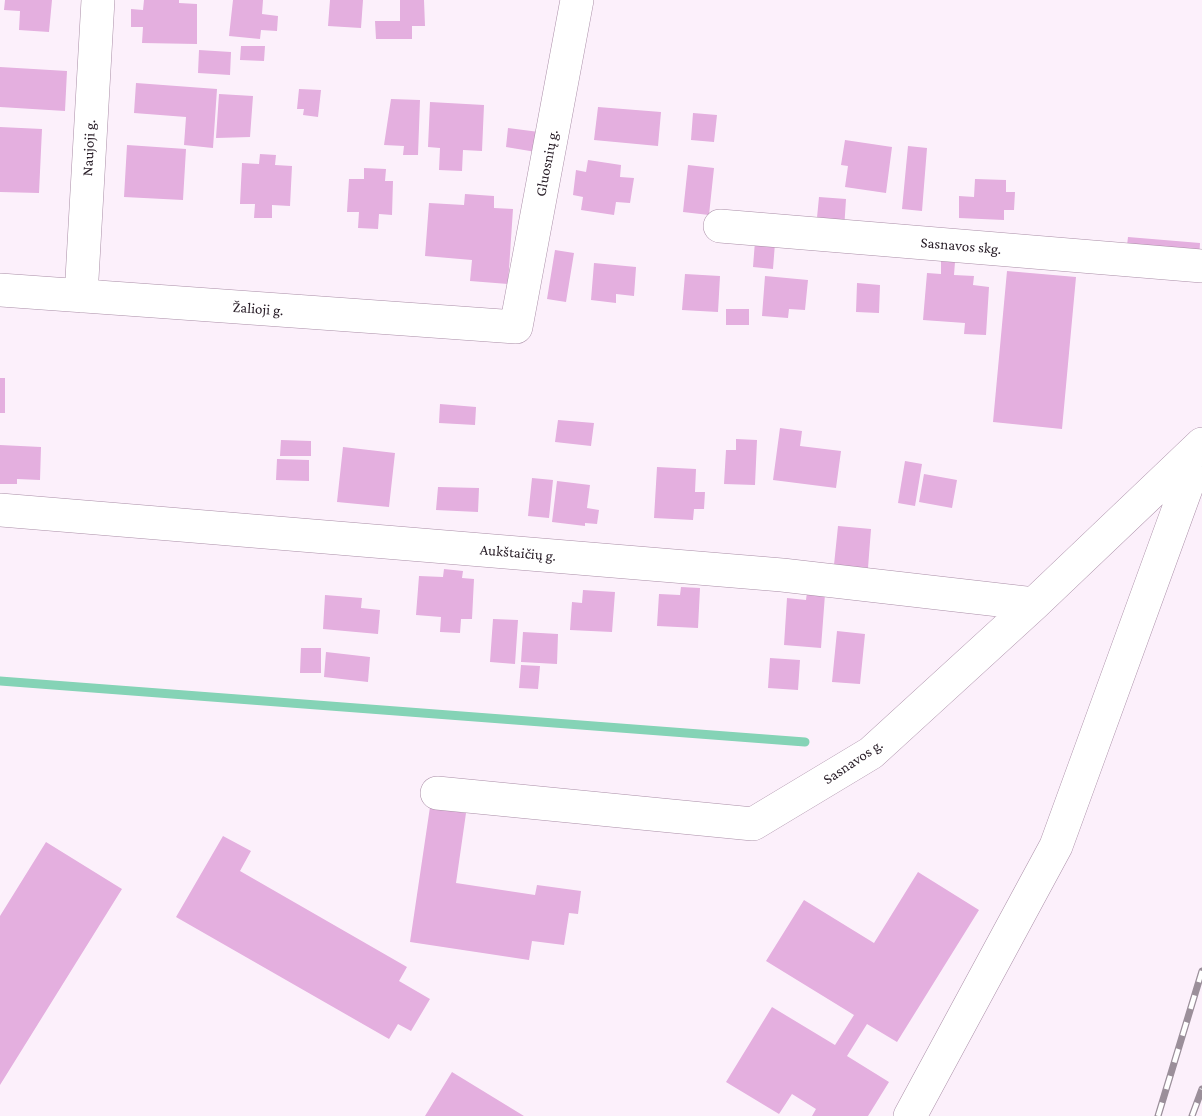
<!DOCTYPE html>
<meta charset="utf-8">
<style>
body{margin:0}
canvas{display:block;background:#fcf0fb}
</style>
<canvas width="1202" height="1116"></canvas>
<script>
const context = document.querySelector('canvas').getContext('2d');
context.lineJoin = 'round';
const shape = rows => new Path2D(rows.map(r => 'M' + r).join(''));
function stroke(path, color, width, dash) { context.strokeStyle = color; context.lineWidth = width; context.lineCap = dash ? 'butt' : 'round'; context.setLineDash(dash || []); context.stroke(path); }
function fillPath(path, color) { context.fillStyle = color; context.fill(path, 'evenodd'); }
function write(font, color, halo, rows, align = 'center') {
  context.font = font + ' "Crimson Pro",serif'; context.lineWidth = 6; context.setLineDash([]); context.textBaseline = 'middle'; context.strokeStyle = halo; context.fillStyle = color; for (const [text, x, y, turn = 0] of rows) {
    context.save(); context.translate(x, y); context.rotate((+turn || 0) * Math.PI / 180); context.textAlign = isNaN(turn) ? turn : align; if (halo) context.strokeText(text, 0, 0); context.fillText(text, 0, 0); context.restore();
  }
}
stroke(shape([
 [0,681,805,742]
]), '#85d3b6', 9);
fillPath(shape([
 [5,0,52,0,49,32,19,30,20,11,4,10],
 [144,0,179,0,179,3,197,4,197,44,142,43,143,27,131,27,131,9,143,10],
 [233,0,263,0,262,14,278,16,277,31,261,30,260,39,229,36],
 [330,0,363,0,361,28,328,26],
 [400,0,424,0,425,26,412,26,412,39,376,39,375,21,400,21],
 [241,46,265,46,264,61,240,60],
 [199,50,231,52,230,75,198,73],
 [0,67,67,71,65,111,0,107],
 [136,83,217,89,213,148,184,145,186,117,134,113],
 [299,89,321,90,318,117,303,115,304,109,297,109],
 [219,94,253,96,250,137,216,138],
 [391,99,420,100,418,155,403,155,404,146,384,145],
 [430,102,484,105,482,151,463,150,462,171,439,170,440,148,428,147],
 [598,107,661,112,658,146,594,140],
 [693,113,717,115,714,142,691,140],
 [0,127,42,129,39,193,0,192],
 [508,128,539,132,536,152,506,147],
 [845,140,892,147,886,193,845,187,848,166,841,165],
 [127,145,186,149,183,200,124,197],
 [908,146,927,148,922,211,902,209],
 [260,154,276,155,275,165,292,166,290,206,272,205,272,218,254,218,255,204,240,204,242,163,259,164],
 [588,160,621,165,620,177,634,178,630,203,616,202,614,215,581,210,583,197,573,195,576,170,586,172],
 [688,165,714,168,709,215,683,212],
 [364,168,386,169,385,181,393,181,392,215,379,214,378,229,358,228,359,212,347,212,349,179,364,179],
 [975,179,1006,180,1006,192,1015,192,1014,210,1004,210,1004,220,959,218,959,196,974,197],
 [465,194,494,196,494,208,513,209,508,284,470,281,472,260,425,256,429,203,464,205],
 [819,197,846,199,844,230,816,228],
 [1128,237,1200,243,1199,260,1126,254],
 [755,241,775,243,773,269,753,267],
 [555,250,574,253,566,302,547,299],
 [941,261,955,262,954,275,974,276,973,285,989,287,986,335,964,334,965,323,923,320,927,273,941,274],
 [594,263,636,267,634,296,616,294,616,303,591,300],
 [1007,271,1076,277,1062,429,993,422],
 [685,274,720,276,718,312,682,310],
 [765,276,808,280,805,310,789,309,788,318,762,316],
 [857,283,880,285,879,313,856,312],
 [726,309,749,309,749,325,726,325],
 [0,378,5,378,5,413,0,413],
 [440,404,476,407,475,425,439,423],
 [558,420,594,423,591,446,555,442],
 [780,428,802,431,800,446,841,451,836,488,773,480],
 [736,439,757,440,755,485,724,484,726,450,736,450],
 [281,440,311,441,311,456,280,456],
 [0,445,41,447,40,480,17,479,17,484,0,484],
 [343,447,395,453,389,507,337,502],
 [277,459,309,460,309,481,276,480],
 [905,461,922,464,915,506,898,503],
 [657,467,696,469,695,492,705,492,704,509,694,509,693,520,654,518],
 [924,474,957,480,952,508,919,502],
 [532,478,553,480,549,518,528,516],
 [557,481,590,485,587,508,599,510,597,524,585,523,585,526,552,522],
 [438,487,479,488,478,512,436,510],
 [838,526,871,529,868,568,834,565],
 [444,569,463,571,462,578,474,579,472,619,461,619,460,633,440,632,441,617,416,615,419,576,443,577],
 [681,587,700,588,698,628,657,626,659,594,680,595],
 [583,590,615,592,612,632,570,630,572,602,582,603],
 [807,592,825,594,821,648,784,645,787,598,806,600],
 [325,595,362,598,361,608,380,610,378,634,323,629],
 [493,619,518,620,515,664,490,662],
 [837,631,865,634,860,684,832,682],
 [523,632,558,634,557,664,521,662],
 [301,648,321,648,321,673,300,673],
 [326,652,370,657,368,682,324,677],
 [770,658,800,660,798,690,768,688],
 [521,665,540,666,538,689,519,688],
 [430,807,466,813,456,883,535,895,537,885,581,891,578,914,569,913,564,945,532,941,529,960,410,942],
 [223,836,251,851,240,871,407,967,399,981,430,999,411,1031,398,1024,389,1039,176,917],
 [46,842,122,889,0,1085,0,916],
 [918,872,979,910,897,1042,867,1024,847,1056,889,1082,868,1116,812,1116,816,1109,792,1094,779,1114,726,1082,772,1007,835,1045,854,1015,766,961,804,900,874,943],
 [452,1072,524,1116,425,1116]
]), '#e4afdf');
const minor = shape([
 [720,226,1202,266],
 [0,290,516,327,577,0],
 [81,296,98,0],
 [0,510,782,575,1034,604],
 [437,793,753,824,871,753,1034,604,1202,444],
 [910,1116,1056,846,1200,450]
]);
stroke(minor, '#aa8ea7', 34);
stroke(minor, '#fff', 33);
const rail = shape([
 [1158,1116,1202,971],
 [1192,1116,1202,1089]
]);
stroke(rail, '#9b8f9a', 7);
stroke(rail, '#fff', 4.5, [14]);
write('15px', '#271c26', '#fff', [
 ["Naujoji g.",89,148,-87],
 ["Gluosnių g.",547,163,-79],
 ["Sasnavos skg.",961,246,5],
 ["Žalioji g.",258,309,4],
 ["Aukštaičių g.",518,553,5],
 ["Sasnavos g.",853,762,-34]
]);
</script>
